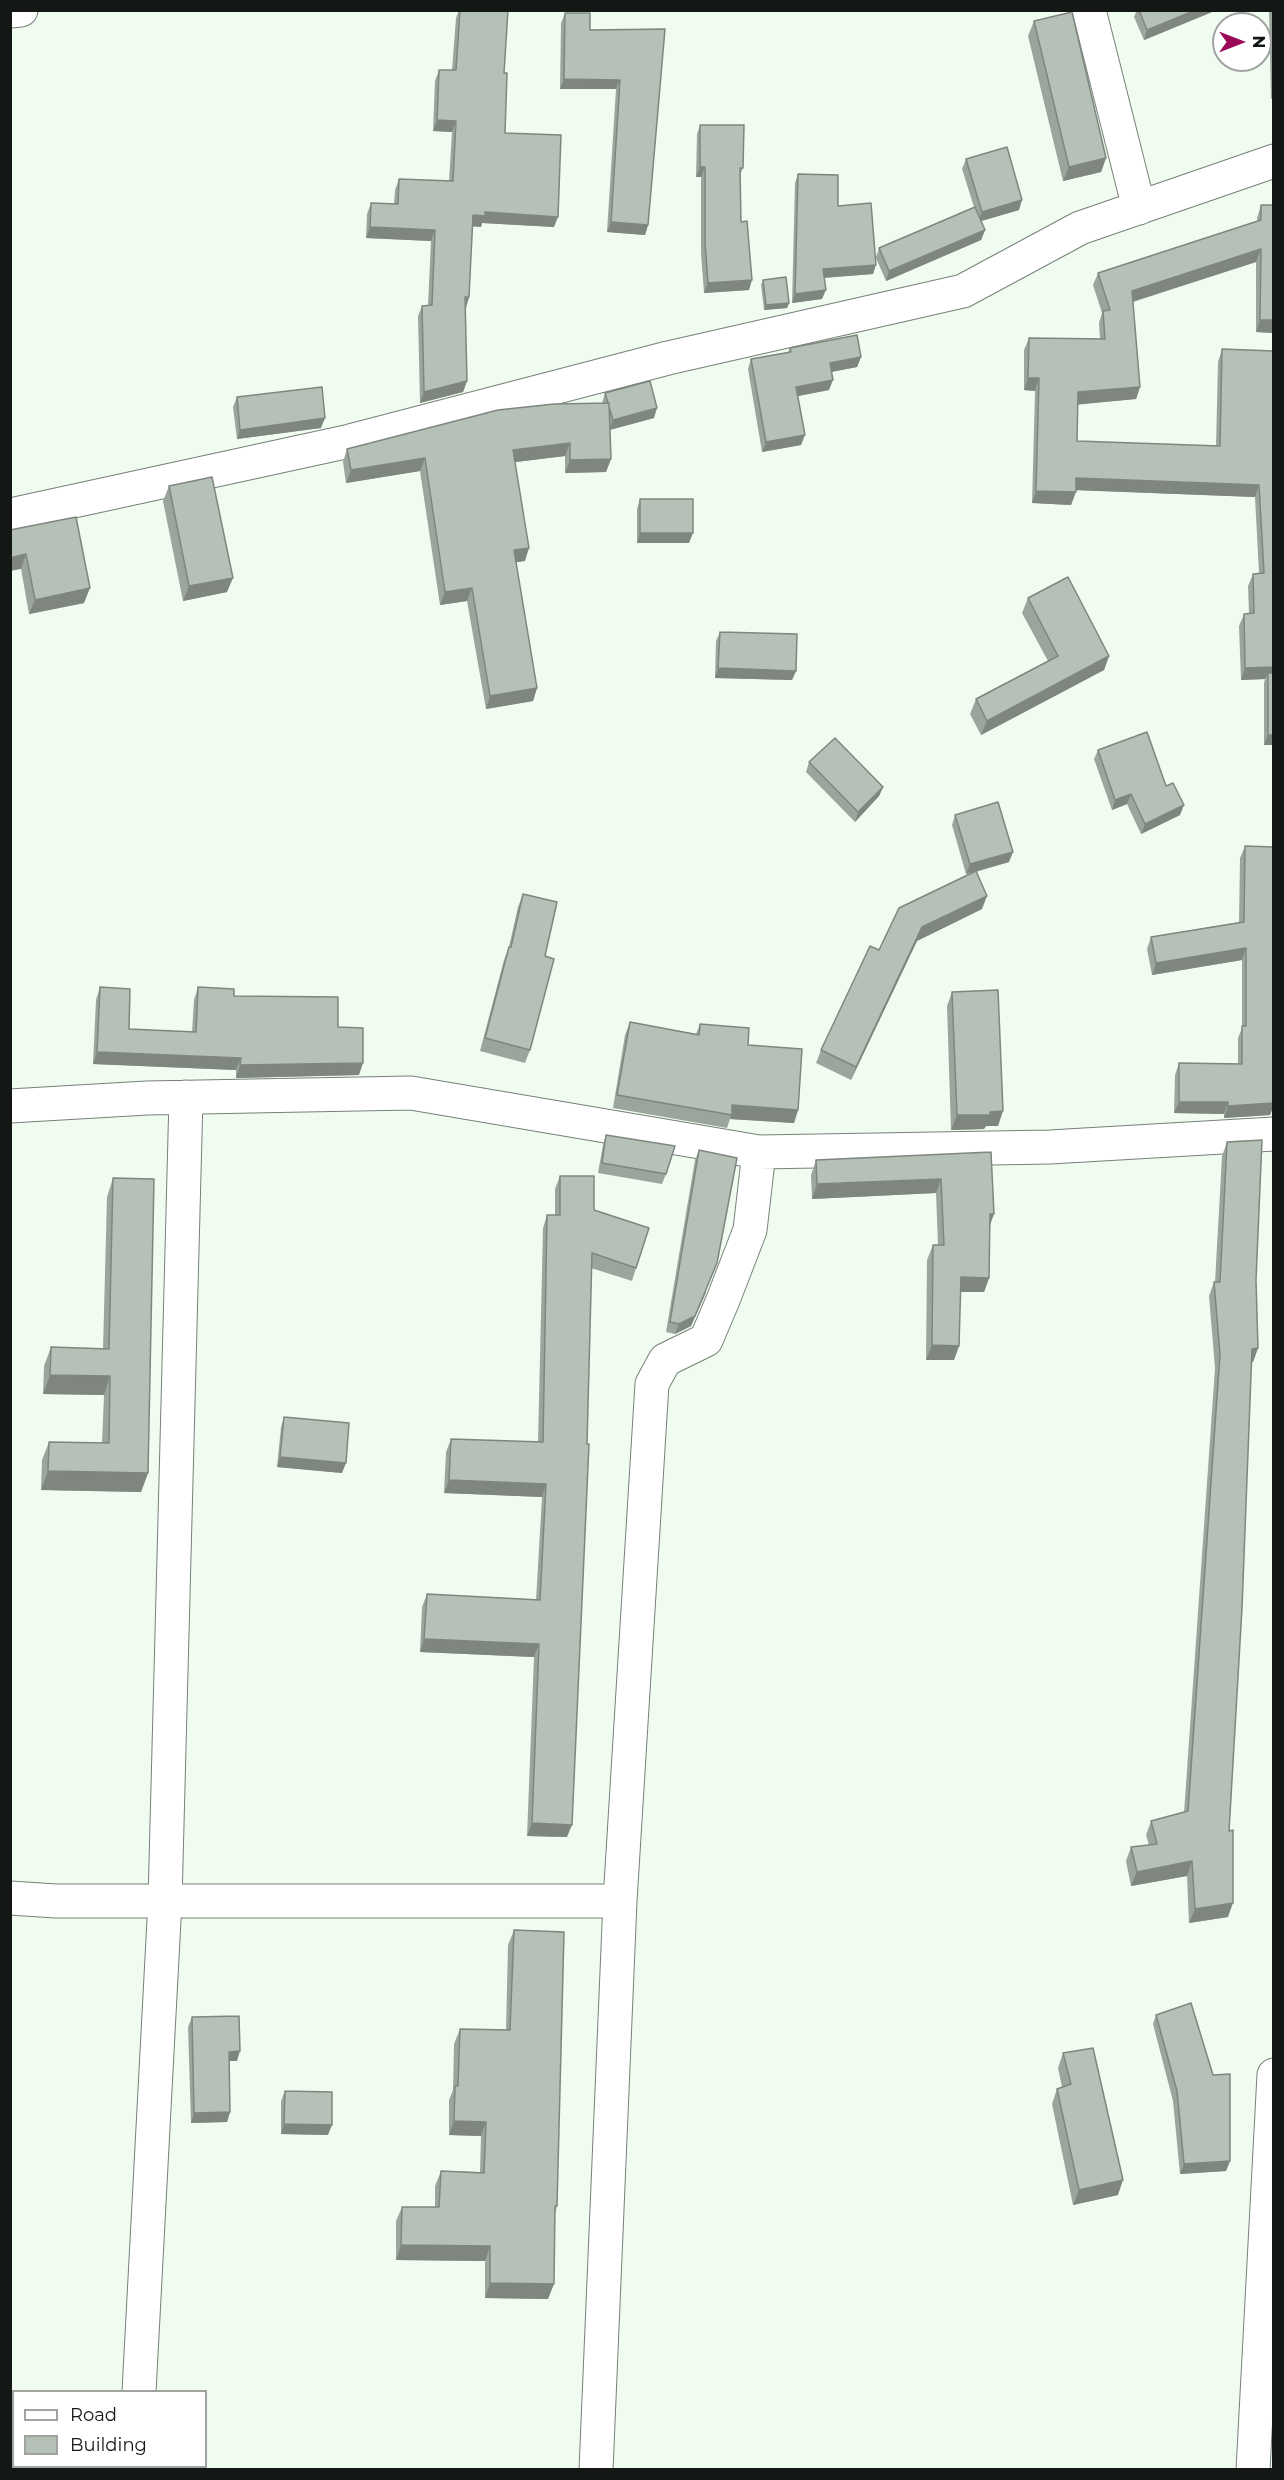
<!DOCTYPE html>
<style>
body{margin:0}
#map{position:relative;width:1284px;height:2480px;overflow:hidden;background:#f1fcf1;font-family:Montserrat,sans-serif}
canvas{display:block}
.frame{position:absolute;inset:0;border:12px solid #141814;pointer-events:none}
.legend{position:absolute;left:12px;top:2390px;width:195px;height:78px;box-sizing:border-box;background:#fff;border:2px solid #a1a3a1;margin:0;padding:8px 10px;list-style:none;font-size:18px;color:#141814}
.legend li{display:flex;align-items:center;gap:12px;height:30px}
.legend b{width:30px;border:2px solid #a1a3a1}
.north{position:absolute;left:1212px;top:12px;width:60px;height:60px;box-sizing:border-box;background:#fff;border:2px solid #a1a3a1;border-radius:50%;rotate:90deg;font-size:16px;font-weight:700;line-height:24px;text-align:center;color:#141814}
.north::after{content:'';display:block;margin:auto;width:21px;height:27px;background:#9b0958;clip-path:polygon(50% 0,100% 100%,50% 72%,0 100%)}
</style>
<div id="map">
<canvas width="1284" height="2480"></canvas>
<div class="frame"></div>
<ul class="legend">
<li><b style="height:8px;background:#fff"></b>Road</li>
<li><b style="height:16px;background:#b5c0b6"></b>Building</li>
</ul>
<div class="north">N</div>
</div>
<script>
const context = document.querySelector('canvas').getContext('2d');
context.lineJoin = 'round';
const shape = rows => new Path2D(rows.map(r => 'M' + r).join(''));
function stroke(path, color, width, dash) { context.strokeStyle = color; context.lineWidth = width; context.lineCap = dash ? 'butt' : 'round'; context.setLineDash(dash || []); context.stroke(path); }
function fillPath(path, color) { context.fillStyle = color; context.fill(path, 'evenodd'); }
const minor = shape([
 [1089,10,1139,208],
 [10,11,21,10],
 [10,515,350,441,668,358,963,291,1080,228,1274,161],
 [10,1106,147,1098,411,1093,759,1152,1050,1147,1274,1134],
 [10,1898,56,1901,620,1901],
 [139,2392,165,1901,186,1097],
 [135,2470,135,2466],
 [596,2470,620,1901,652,1384,665,1360,706,1340,723,1300,750,1230,759,1152],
 [1253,2470,1274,2075]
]);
stroke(minor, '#768077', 35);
stroke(minor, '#fff', 33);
fillPath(shape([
 [459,10,508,10,504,73,505,133,554,227,482,223,481,227,472,226,469,297,465,308,467,381,463,392,420,403,418,316,422,306,428,305,431,241,366,238,367,214,371,203,394,204,395,190,399,179,449,181,452,132,433,131,435,81,439,70,452,70,456,18],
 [1137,10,1217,10,1144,40,1134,17],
 [1269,10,1274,10,1274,99,1271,99],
 [565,13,590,30,665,29,648,225,645,235,607,232,616,89,560,89,561,23],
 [1034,21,1106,158,1101,172,1063,181,1028,36],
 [700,125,743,168,740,175,741,222,749,290,704,293,701,253,701,177,696,177,697,134],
 [966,159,1019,210,981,221,985,230,981,240,886,281,876,258,873,274,824,278,822,299,792,303,795,183,798,174,838,206,876,257,879,248,974,207,962,169],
 [1261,205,1274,205,1274,333,1256,332,1256,262,1133,302,1140,387,1136,399,1078,404,1077,441,1216,446,1218,362,1222,349,1274,351,1274,745,1264,745,1264,683,1265,679,1241,680,1239,626,1244,614,1249,614,1248,586,1253,574,1259,573,1255,497,1076,490,1071,505,1032,503,1035,391,1024,390,1024,350,1029,338,1100,339,1099,323,1102,313,1093,285,1098,273,1257,222,1257,218],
 [763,280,789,303,787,308,764,310,761,285],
 [790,348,861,357,857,367,831,372,829,390,798,396,801,445,762,452,748,369,751,359,788,352],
 [605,393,654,418,610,430,611,459,606,472,565,473,565,456,515,462,525,561,516,562,537,688,533,701,486,709,467,601,440,605,420,471,346,483,343,462,347,449,602,403],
 [237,397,321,428,237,439,233,407],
 [169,486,227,592,183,601,163,501],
 [640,499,689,543,637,543,637,509],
 [10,530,84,603,29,614,21,569],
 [1028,598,1109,656,1104,670,981,735,970,714,976,699,1048,661,1022,613],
 [720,632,796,671,792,680,715,678,716,641],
 [1098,750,1166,786,1180,815,1141,834,1127,804,1112,810,1094,759],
 [809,762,883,787,879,796,855,822,806,772],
 [955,815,1009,862,976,872,982,909,917,941,851,1080,816,1063,821,1050,879,950,973,872,966,874,952,825],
 [1245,846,1274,847,1274,1106,1270,1115,1224,1118,1224,1114,1174,1113,1175,1075,1179,1063,1238,1064,1238,1038,1242,1028,1242,960,1152,975,1147,949,1151,937,1239,922,1240,858],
 [523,894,545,956,530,1050,525,1063,480,1051,504,960,509,947,518,907],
 [100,987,129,1029,192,1032,194,1000,198,987,234,996,338,1027,359,1075,236,1078,236,1070,93,1064,96,1000],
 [952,992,998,1126,986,1126,984,1129,951,1130,947,1006],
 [630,1022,696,1034,700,1024,798,1110,794,1123,730,1119,727,1128,613,1108,625,1035],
 [606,1135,666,1174,662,1184,598,1173,603,1145],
 [1227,1142,1256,1280,1258,1348,1253,1362,1251,1363,1229,1831,1228,1917,1189,1923,1187,1876,1131,1886,1126,1861,1131,1847,1149,1845,1146,1835,1151,1821,1184,1813,1215,1368,1209,1296,1214,1282,1215,1282,1222,1156],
 [699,1150,706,1293,691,1326,675,1334,666,1332,695,1160],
 [991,1152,989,1278,984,1292,960,1292,959,1346,954,1360,926,1360,927,1260,933,1245,938,1245,936,1193,812,1199,811,1175,816,1160],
 [560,1176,594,1210,636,1268,632,1281,591,1268,567,1837,527,1836,534,1657,420,1652,422,1607,427,1594,536,1600,542,1497,444,1493,446,1452,451,1439,538,1442,543,1228,547,1215,555,1215,555,1189],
 [113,1178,148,1473,141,1492,41,1490,42,1460,49,1442,102,1443,104,1395,43,1394,44,1366,51,1347,103,1349,107,1197],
 [284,1417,342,1473,277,1467,281,1427],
 [514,1930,557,2206,555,2214,548,2299,485,2298,485,2261,396,2260,396,2221,402,2207,435,2207,435,2186,441,2171,480,2172,481,2136,449,2135,449,2100,453,2090,454,2044,460,2029,506,2030,508,1945],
 [1156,2015,1230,2161,1226,2171,1180,2174,1173,2101,1153,2024],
 [192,2017,237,2061,229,2061,230,2112,227,2122,191,2123,188,2027],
 [1063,2053,1118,2195,1073,2205,1052,2104,1057,2089,1062,2087,1058,2068],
 [285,2091,328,2135,281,2134,281,2101]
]), '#9ca59d');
fillPath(shape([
 [1196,10,1217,10,1144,40,1147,30],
 [564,79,620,80,616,89,560,89],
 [437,120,456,121,452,132,433,131],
 [1106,158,1101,172,1063,181,1069,167],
 [700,167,705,167,701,177,696,177],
 [1022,200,1019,210,978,222,982,212],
 [485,212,558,217,554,227,482,223,481,227,469,226,473,215],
 [611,222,648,225,645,235,607,232],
 [370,227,435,230,431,241,366,238],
 [985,230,981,240,886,281,889,271],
 [1261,249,1256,262,1128,303,1132,291],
 [876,265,873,274,820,278,823,269],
 [752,280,749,290,704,293,708,283],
 [826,290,822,299,792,303,795,294],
 [465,297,469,297,466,308,461,308],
 [789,303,787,308,764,310,766,305],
 [1260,320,1274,320,1274,333,1256,332],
 [861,357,857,367,826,373,830,363],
 [1028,378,1039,378,1035,391,1024,390],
 [833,380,829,390,793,397,796,387],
 [467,381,463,392,420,403,424,392],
 [1140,387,1136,399,1074,405,1078,392],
 [657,408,654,418,609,430,613,420],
 [325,418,321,428,237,439,240,430],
 [805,435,801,445,762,452,766,442],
 [570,443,565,456,508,463,513,450],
 [425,458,420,471,346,483,351,470],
 [611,459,606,472,565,473,570,460],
 [1076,478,1259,485,1255,497,1072,490],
 [1036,491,1076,492,1071,505,1032,503],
 [640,533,693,533,689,543,637,543],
 [529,548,525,561,510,563,514,550],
 [26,554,21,569,10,571,10,558],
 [233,578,227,592,183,601,189,586],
 [90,588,84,603,29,614,35,600],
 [472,588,467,601,440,605,445,592],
 [1109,656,1104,670,981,735,987,721],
 [1274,667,1274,679,1268,673,1265,679,1241,680,1245,668],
 [718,668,796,671,792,680,715,678],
 [537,688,533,701,486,709,490,696],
 [1268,735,1274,735,1274,745,1264,745],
 [883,787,879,796,855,822,858,812],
 [1131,794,1127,804,1112,810,1115,800],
 [1184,805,1180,815,1141,834,1145,824],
 [1013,852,1009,862,966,874,970,864],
 [987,896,982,909,917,941,851,1080,856,1067,922,927],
 [1246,948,1242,960,1152,975,1156,963],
 [97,1052,241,1058,236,1070,93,1064],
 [363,1063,359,1075,236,1078,240,1065],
 [1179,1102,1228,1102,1224,1114,1174,1113],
 [1274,1103,1270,1115,1224,1118,1228,1106],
 [732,1105,798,1110,794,1123,730,1119,732,1115],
 [1003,1111,998,1126,986,1126,984,1129,951,1130,957,1115,990,1112],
 [941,1179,936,1193,812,1199,817,1184],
 [990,1214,994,1214,989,1228],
 [717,1263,691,1326,675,1334,679,1324],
 [961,1277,989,1278,984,1292,955,1292],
 [932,1345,959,1346,954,1360,926,1360],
 [1258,1348,1253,1362,1247,1363,1252,1349],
 [50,1375,110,1376,104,1395,43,1394],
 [280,1457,346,1463,342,1473,277,1467],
 [48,1471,148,1473,141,1492,41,1490],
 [449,1480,546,1484,542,1497,444,1493],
 [424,1639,539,1644,534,1657,420,1652],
 [532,1823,572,1825,567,1837,527,1836],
 [1192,1861,1187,1876,1131,1886,1137,1872],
 [1233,1903,1228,1917,1189,1923,1195,1909],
 [240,2051,237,2061,225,2061,229,2052],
 [230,2112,227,2122,191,2123,194,2113],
 [454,2121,486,2122,481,2136,449,2135],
 [284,2124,332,2125,328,2135,281,2134],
 [1230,2161,1226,2171,1180,2174,1184,2164],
 [1123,2180,1118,2195,1073,2205,1079,2190],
 [401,2245,490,2246,485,2261,396,2260],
 [490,2283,554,2284,548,2299,485,2298]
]), '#7f867f');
const building = shape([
 [460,10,508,10,504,73,507,73,505,133,561,135,558,217,485,212,485,216,473,215,469,297,465,297,467,381,424,392,422,306,432,305,435,230,370,227,371,203,398,204,399,179,453,181,456,121,437,120,439,70,456,70,460,10],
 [1139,10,1196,10,1147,30,1139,10],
 [1072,12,1106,158,1069,167,1034,21,1072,12],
 [565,13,590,13,590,30,665,29,648,225,611,222,620,80,564,79,565,13],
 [700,125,744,125,743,168,740,168,741,222,747,221,752,280,708,283,705,243,705,167,700,167,700,125],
 [1007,147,1022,200,982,212,966,159,1007,147],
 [798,174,838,175,838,206,871,203,876,265,823,269,826,290,795,294,798,174],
 [1261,205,1274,205,1274,320,1260,320,1261,249,1132,291,1140,387,1078,392,1077,441,1220,446,1222,349,1274,351,1274,667,1245,668,1244,614,1254,613,1253,574,1264,573,1259,485,1076,478,1076,492,1036,491,1039,378,1028,378,1029,338,1105,339,1103,311,1110,310,1098,273,1261,220,1261,205],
 [975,207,985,230,889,271,879,248,975,207],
 [786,277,789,303,766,305,763,280,786,277],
 [857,335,861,357,830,363,833,380,796,387,805,435,766,442,751,359,791,352,790,348,857,335],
 [650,381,657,408,613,420,609,407,609,403,608,403,605,393,650,381],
 [322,387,325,418,240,430,237,397,322,387],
 [609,403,611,459,570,460,570,443,513,450,529,548,514,550,537,688,490,696,472,588,445,592,425,458,351,470,347,449,498,410,554,404,609,403],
 [212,477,233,578,189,586,169,486,212,477],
 [640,499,693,499,693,533,640,533,640,499],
 [76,517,90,588,35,600,26,554,10,558,10,530,76,517],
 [1068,577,1109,656,987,721,976,699,1058,656,1028,598,1068,577],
 [720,632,797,634,796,671,718,668,720,632],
 [1268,673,1274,673,1274,735,1268,735,1268,673],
 [1147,732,1166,786,1173,783,1184,805,1145,824,1131,794,1115,800,1098,750,1147,732],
 [835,738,883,787,858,812,809,762,835,738],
 [998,802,1013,852,970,864,955,815,998,802],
 [1245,846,1274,847,1274,1103,1228,1106,1228,1102,1179,1102,1179,1063,1242,1064,1242,1026,1246,1026,1246,948,1156,963,1151,937,1244,922,1245,846],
 [976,871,987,896,922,927,856,1067,821,1050,870,946,879,950,899,908,976,871],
 [523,894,557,902,545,956,554,959,530,1050,485,1038,509,947,511,947,523,894],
 [100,987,130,989,129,1029,196,1032,198,987,234,989,234,996,338,997,338,1027,363,1028,363,1063,240,1065,241,1058,97,1052,100,987],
 [998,990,1003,1111,990,1112,990,1115,957,1115,952,992,998,990],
 [630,1022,699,1035,700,1024,749,1028,748,1045,802,1049,798,1110,732,1105,732,1115,617,1095,630,1022],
 [606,1135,675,1146,666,1174,602,1163,606,1135],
 [1262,1140,1256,1280,1258,1348,1252,1349,1242,1608,1229,1831,1233,1830,1233,1903,1195,1909,1192,1861,1137,1872,1131,1847,1157,1844,1151,1821,1188,1811,1220,1354,1214,1282,1220,1282,1227,1142,1262,1140],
 [699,1150,737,1158,717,1263,695,1316,679,1324,670,1322,699,1150],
 [991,1152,994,1214,990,1214,989,1278,961,1277,959,1346,932,1345,933,1245,944,1245,941,1179,817,1184,816,1160,991,1152],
 [560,1176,594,1176,594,1210,649,1228,636,1268,592,1253,587,1444,589,1444,572,1825,532,1823,539,1644,424,1639,427,1594,540,1600,546,1484,449,1480,451,1439,543,1442,547,1215,560,1215,560,1176],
 [113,1178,154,1179,148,1473,48,1471,49,1442,109,1443,110,1376,50,1375,51,1347,109,1349,113,1178],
 [284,1417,349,1423,346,1463,280,1457,284,1417],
 [514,1930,564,1932,557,2206,555,2206,554,2284,490,2283,490,2246,401,2245,402,2207,439,2207,441,2171,484,2173,486,2122,454,2121,455,2086,458,2086,460,2029,510,2030,514,1930],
 [1191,2003,1213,2075,1230,2074,1230,2161,1184,2164,1177,2091,1156,2015,1191,2003],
 [239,2016,240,2051,229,2052,230,2112,194,2113,192,2017,239,2016],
 [1093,2048,1123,2180,1079,2190,1057,2089,1071,2084,1063,2053,1093,2048],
 [285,2091,332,2092,332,2125,284,2124,285,2091]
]);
fillPath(building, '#b5c0b6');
stroke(building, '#7f867f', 1.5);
</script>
